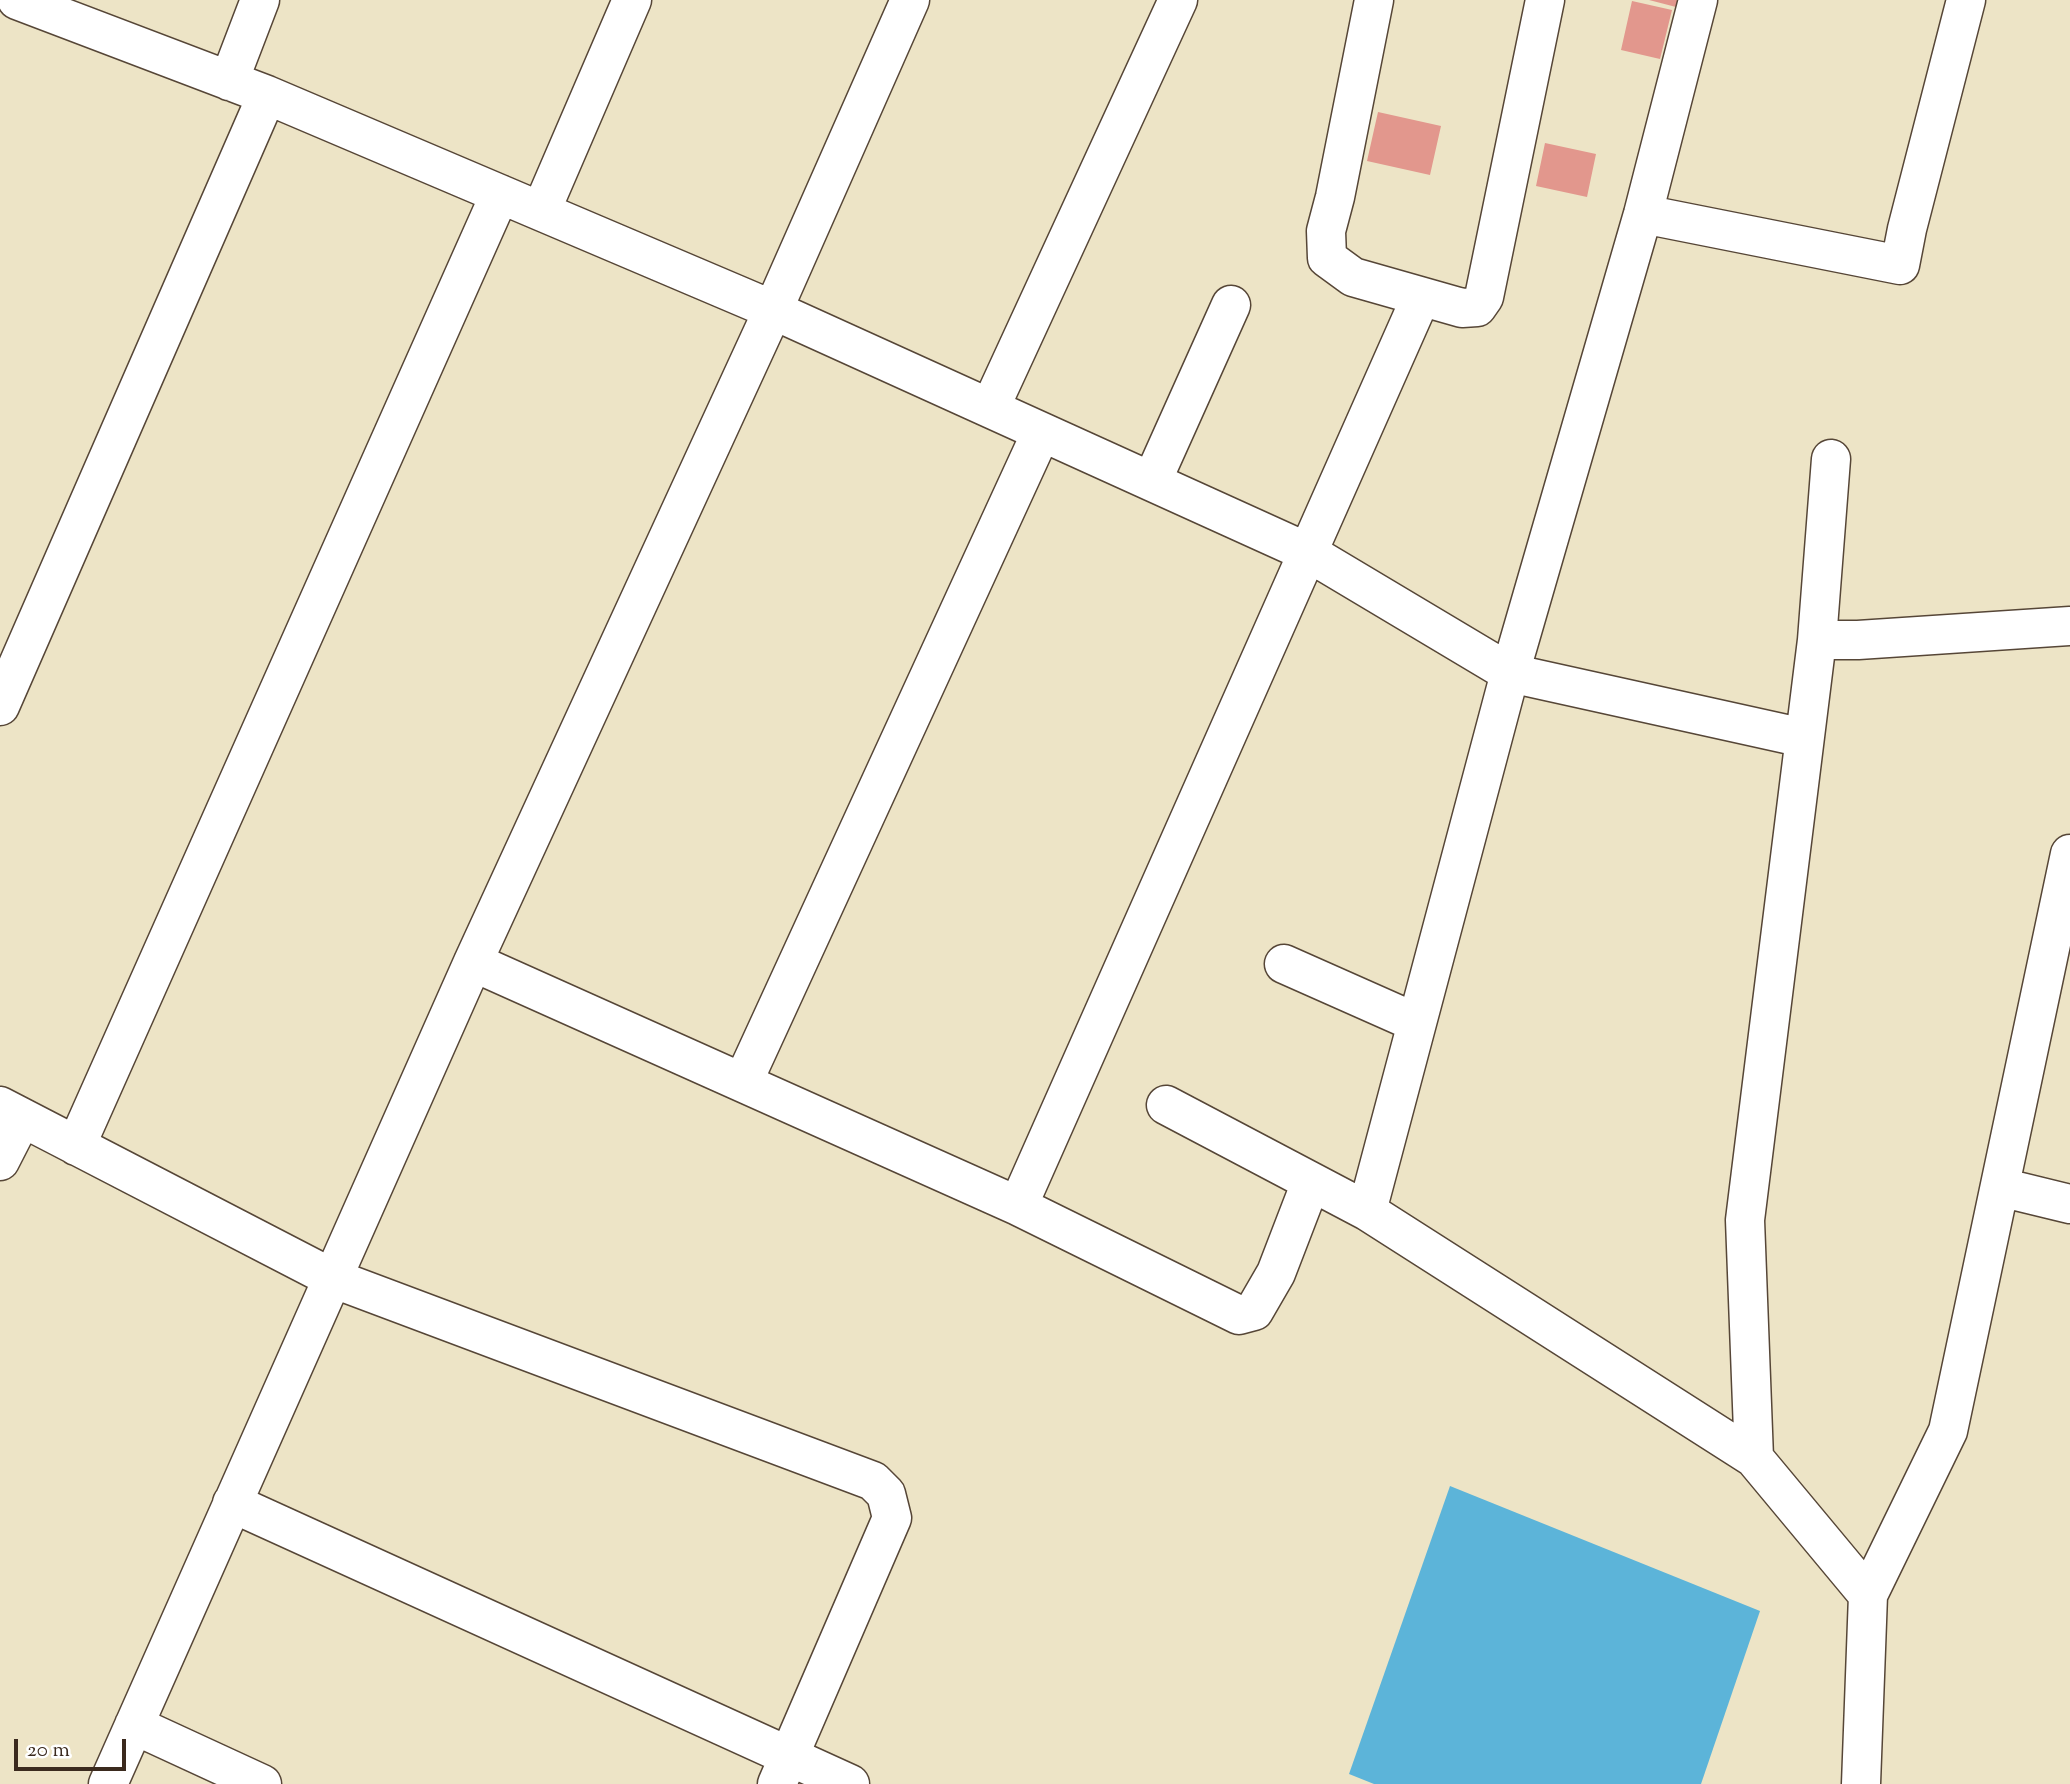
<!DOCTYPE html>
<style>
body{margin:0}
#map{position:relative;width:2070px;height:1784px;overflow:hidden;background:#ede4c6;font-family:"Sorts Mill Goudy",serif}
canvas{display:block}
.scale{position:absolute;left:14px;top:1739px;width:112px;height:32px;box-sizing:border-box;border:4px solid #3b2a1e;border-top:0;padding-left:9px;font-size:21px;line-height:24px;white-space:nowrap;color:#3b2a1e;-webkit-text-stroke:5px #fff;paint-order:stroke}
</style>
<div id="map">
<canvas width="2070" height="1784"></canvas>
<div class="scale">20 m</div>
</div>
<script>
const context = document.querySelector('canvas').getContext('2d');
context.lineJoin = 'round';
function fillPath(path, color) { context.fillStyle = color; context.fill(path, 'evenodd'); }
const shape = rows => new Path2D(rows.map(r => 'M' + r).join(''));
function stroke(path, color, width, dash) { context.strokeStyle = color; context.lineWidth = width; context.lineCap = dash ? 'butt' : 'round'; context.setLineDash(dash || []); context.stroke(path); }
fillPath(shape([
 [1450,1486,1760,1611,1701,1784,1374,1784,1349,1774]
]), '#5cb4d9');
fillPath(shape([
 [1649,0,1678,0,1676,7],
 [1632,1,1672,10,1660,59,1621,50],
 [1378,112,1441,126,1430,175,1367,161],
 [1545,143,1596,154,1587,197,1536,186]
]), '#e2978d');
const minor = shape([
 [17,0,267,95,773,310,1309,553,1510,673,1804,738],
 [1374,0,1335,197,1326,231,1327,258,1353,277,1462,308,1477,307,1484,297,1545,0],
 [229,81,260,0],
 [541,211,632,0],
 [1643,214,1900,265,1907,229,1966,0],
 [990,408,1178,0],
 [1152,481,1231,305],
 [1817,640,1831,459],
 [0,706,267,95],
 [473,962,1018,1206,1239,1315,1254,1311,1276,1273,1311,1182],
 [1284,964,1417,1023],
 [743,1082,1041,433],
 [1166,1105,1367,1211,1754,1458,1868,1595],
 [0,1106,332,1278,873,1481,886,1494,892,1518,777,1784],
 [76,1146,500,194],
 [0,1161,22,1118],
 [2000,1187,2070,1204],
 [1018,1206,1421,297],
 [1367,1211,1510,673,1643,214,1698,0],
 [1754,1458,1745,1220,1817,640,1858,640,2070,626],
 [232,1503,850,1784],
 [134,1725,262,1784],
 [108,1784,473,962,773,310,910,0],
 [1861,1784,1868,1595,1948,1431,2070,854]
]);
stroke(minor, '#564637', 41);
stroke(minor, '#fff', 38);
</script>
